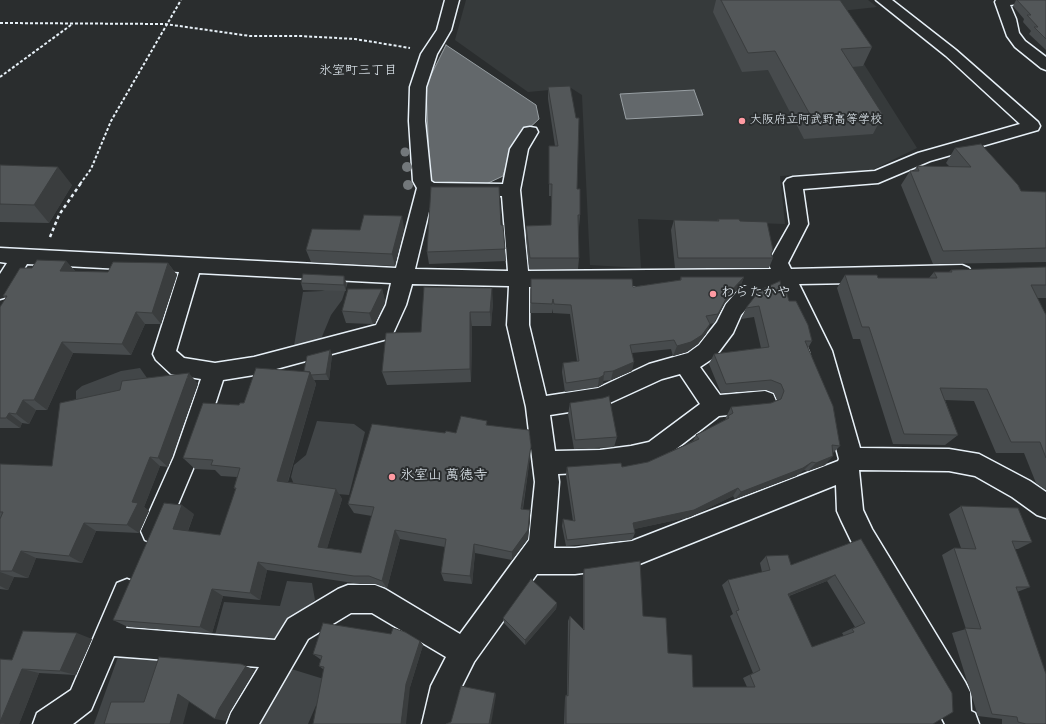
<!DOCTYPE html>
<meta charset="utf-8">
<style>
body{margin:0}
canvas{display:block;background:#2a2d2e}
</style>
<canvas width="1046" height="724"></canvas>
<script>
const context = document.querySelector('canvas').getContext('2d');
context.lineJoin = 'round';
function fillPath(path, color) { context.fillStyle = color; context.fill(path, 'evenodd'); }
const shape = rows => new Path2D(rows.map(r => 'M' + r).join(''));
function stroke(path, color, width, dash) { context.strokeStyle = color; context.lineWidth = width; context.lineCap = dash ? 'butt' : 'round'; context.setLineDash(dash || []); context.stroke(path); }
function write(font, color, halo, rows, align = 'center') {
  context.font = font + ' Dekko,"Klee One",sans-serif'; context.lineWidth = 4; context.setLineDash([]); context.textBaseline = 'middle'; context.strokeStyle = halo; context.fillStyle = color; for (const [text, x, y, turn = 0] of rows) {
    context.save(); context.translate(x, y); context.rotate((+turn || 0) * Math.PI / 180); context.textAlign = isNaN(turn) ? turn : align; if (halo) context.strokeText(text, 0, 0); context.fillText(text, 0, 0); context.restore();
  }
}
fillPath(shape([
 [466,0,868,0,877,7,831,12,917,148,870,171,780,176,785,224,638,219,641,268,590,265,582,95,571,88,528,92,455,40]
]), '#363a3b');
fillPath(shape([
 [331,281,348,282,342,300,331,315,321,339,294,346,303,292,322,291,328,289],
 [140,368,147,378,167,379,76,406,76,391,82,386,121,371],
 [317,421,354,424,365,432,349,495,316,492,295,487,291,477,294,465,306,455],
 [287,581,312,583,315,600,301,612,277,640,215,635,224,602,280,606],
 [118,657,167,661,155,702,113,724,94,724],
 [288,668,327,680,308,724,255,724]
]), '#424648');
const water = shape([
 [446,45,536,105,539,119,514,142,503,176,484,185,430,184,426,85,446,45],
 [694,90,703,115,626,119,620,94,694,90]
]);
fillPath(water, '#63686b');
stroke(water, '#989fa3', 1);
const street = shape([
 [445,0,459,0,451,30,437,54,426,87,425,121,431,181,434,183,503,184,510,149,524,128,530,127,536,128,538,132,528,149,520,190,528,271,771,269,768,263,790,224,784,183,787,179,793,177,875,171,918,153,1020,124,946,56,876,0,892,0,956,50,1038,122,1040,126,1038,130,930,161,878,183,803,189,808,224,788,263,791,269,962,265,969,268,972,273,969,278,962,281,799,284,832,351,860,448,949,449,979,454,1030,481,1046,492,1046,518,1037,515,1012,497,975,476,949,471,859,470,863,510,872,529,965,682,970,692,971,711,975,713,979,724,945,724,942,718,941,695,854,547,841,520,837,511,836,485,632,567,575,574,537,574,474,662,460,690,452,724,422,724,431,686,446,657,372,613,351,613,308,639,259,724,227,724,231,713,259,667,114,656,91,710,73,724,33,724,37,713,71,690,117,583,127,579,137,583,141,593,126,628,275,640,288,619,338,589,348,585,375,585,385,589,460,634,529,540,535,482,526,407,507,325,509,286,412,284,406,305,391,338,254,375,223,380,198,457,163,540,154,544,145,540,141,531,174,457,201,379,171,374,156,360,153,354,179,272,27,264,7,297,0,299,0,274,7,263,0,262,0,248,396,268,417,188,413,181,409,121,410,87,421,54,437,30,445,0],
 [433,195,502,196,508,271,415,269,433,195],
 [199,273,391,283,386,305,376,325,254,357,215,363,184,358,176,351,199,273],
 [747,285,740,288,726,304,717,322,699,345,688,353,649,364,598,388,546,396,529,325,529,287,747,285],
 [780,288,810,351,839,459,838,461,632,541,575,548,554,548,559,482,558,474,600,472,631,468,655,462,663,459,719,416,765,411,773,408,776,401,773,394,765,391,720,395,700,367,715,357,733,333,741,315,754,300,780,288],
 [680,374,700,404,649,442,631,446,600,450,555,451,550,415,601,407,662,379,680,374],
 [996,0,1028,0,1026,3,1010,5,1016,19,1019,33,1025,41,1046,57,1046,70,1041,68,1015,47,1007,36,995,2,996,0]
]);
stroke(street, '#e8f1f8', 3);
stroke(shape([
 [0,23,165,24,250,36,300,36,355,39,410,48],
 [0,77,71,25],
 [80,184,91,169,111,121,181,0]
]), '#e8f1f8', 2, [3, 2]);
stroke(shape([
 [50,237,59,215,81,183]
]), '#e8f1f8', 2.5, [3.5, 3]);
fillPath(street, '#2a2d2e');
context.fillStyle = '#73787b';
for (const [x, y, r] of [
 [405,152,4.5],
 [407,167,5],
 [408,185,5]
]) { context.beginPath(); context.arc(x, y, r, 0, 2 * Math.PI); context.fill(); }
fillPath(shape([
 [716,0,840,0,872,47,863,66,852,67,883,115,873,134,804,139,768,70,742,72,713,12],
 [1016,0,1046,0,1046,50,1029,34,1031,31,1023,22,1024,19,1013,6],
 [548,87,577,189,580,215,579,227,579,258,578,269,529,269,526,237,526,226,551,225,551,196,549,196,549,146,555,146,548,99],
 [955,148,1021,191,1046,192,1046,262,933,264,901,185,910,171,914,171,917,166,949,166,946,163],
 [0,165,72,185,49,223,0,222],
 [718,219,740,221,771,254,773,258,769,268,675,268,671,230,674,220,717,221],
 [501,225,505,249,506,261,429,264,427,252],
 [404,228,395,266,311,262,306,250,360,230],
 [66,261,75,271,108,272,168,263,177,275,161,324,145,324,131,355,73,353,47,410,36,410,29,424,22,423,20,428,0,428,0,307,6,298,3,296,32,268],
 [1046,267,1046,298,1037,298,1046,315,1046,490,1036,483,1024,453,996,453,974,401,945,400,958,435,945,445,893,444,860,339,853,339,837,288,845,275,878,278,929,278,934,272,949,272,951,270],
 [681,277,744,277,740,287,725,303,714,323,710,324,706,334,698,344,687,352,673,356,671,349,632,353,632,371,611,380,603,381,603,384,598,387,565,392,562,372,563,363,577,361,570,314,553,313,552,309,552,313,530,313,531,279,633,287,680,280],
 [346,282,346,291,303,290,301,283],
 [382,289,385,301,375,324,373,324,346,323,342,311],
 [782,291,789,301,812,341,808,348,840,446,832,454,825,465,808,471,804,470,796,476,735,499,733,496,690,517,634,529,635,533,632,540,566,546,562,526,563,519,573,521,566,475,567,467,622,467,648,462,693,441,696,435,725,420,726,418,726,417,731,407,771,403,777,400,774,393,766,390,721,393,709,364,714,354,761,348,754,317,741,319,746,308],
 [493,302,491,326,472,326,471,382,387,385,382,372,421,332],
 [330,350,332,355,329,380,314,380,316,384,288,482,336,489,342,499,327,548,361,553,372,516,354,513,348,504,445,433,456,433,487,421,487,425,530,457,523,509,530,520,528,539,512,560,475,553,472,584,444,581,441,573,445,547,400,539,387,588,375,584,360,584,267,570,260,600,223,596,212,633,128,627,113,620,194,514,188,531,220,535,236,490,234,488,237,477,221,476,215,470,195,469,183,458,239,405,304,371],
 [198,384,168,467,160,466,144,507,149,511,139,533,96,531,82,563,36,558,28,578,14,577,8,590,0,589,0,464,52,466],
 [570,403,617,437,614,447,574,449,568,414],
 [961,506,1032,542,1018,549,1015,549,1030,587,1017,592,1046,724,1002,724,1002,719,978,716,952,633,966,629,942,555,954,548,961,548,949,514],
 [861,539,933,724,564,724,565,698,566,695,567,696,568,621,570,616,583,629,583,575,584,569,643,616,668,653,693,687,747,687,743,678,753,673,730,616,733,614,722,585,728,580,762,572,760,563,766,556,791,565],
 [827,581,855,627,842,633,844,636,812,647,789,596],
 [557,603,556,609,525,645,504,623,503,618],
 [92,639,76,675,39,673,19,724,0,724,12,660],
 [420,641,423,645,410,687,323,669,319,666,321,659,320,659,313,654]
]), '#474b4d');
fillPath(shape([
 [58,167,72,185,49,223,34,205],
 [402,216,404,228,395,266,392,254],
 [66,261,76,273,60,271],
 [168,263,177,275,161,324,152,313],
 [344,276,346,282,346,291,344,285],
 [744,277,740,287,725,303,714,323,718,314,729,293],
 [492,288,493,302,491,326,490,312],
 [382,289,385,301,375,324,373,324,369,313],
 [136,312,145,324,131,355,122,344],
 [470,312,472,326,471,382,470,369],
 [710,324,706,334,698,344,687,352,673,356,677,346],
 [62,342,73,353,47,410,34,400],
 [330,350,332,355,329,380,326,374],
 [634,362,632,371,611,380,613,371],
 [310,372,316,384,285,491,277,481],
 [189,373,198,384,168,467,158,458],
 [604,375,603,384,598,387,599,378],
 [23,400,36,410,29,424,16,414],
 [9,413,22,423,20,428,6,418],
 [531,446,530,457,521,518,521,509],
 [833,456,825,465,808,471,816,463],
 [150,457,160,466,144,507,149,511,139,533,127,525,132,502],
 [812,462,804,470,796,476,735,499,741,492],
 [738,488,733,496,690,517,630,530,633,523],
 [336,489,342,499,325,555,318,547],
 [182,505,194,514,185,538,173,529],
 [530,510,530,520,528,539,512,560,512,552],
 [84,523,96,531,82,563,69,556],
 [395,530,400,539,387,588,382,581],
 [474,544,475,553,472,584,470,576],
 [21,551,36,558,28,578,12,571],
 [258,562,267,570,260,600,250,593],
 [0,572,14,577,8,590,0,586],
 [835,575,827,581,780,599,788,594],
 [212,589,223,596,212,633,200,627],
 [557,603,556,609,525,645,525,640],
 [77,633,92,639,76,675,60,671],
 [420,641,423,645,410,687,406,724,401,724,406,684],
 [241,664,255,670,230,712,226,721,215,719,219,709],
 [22,669,39,673,19,724,5,724,0,723],
 [495,693,496,695,491,724,489,724],
 [178,694,190,698,183,724,170,724]
]), '#3a3d3e');
const building = shape([
 [721,0,840,0,872,47,841,49,883,115,813,120,775,51,748,53,721,0],
 [1017,0,1046,0,1046,39,1034,27,1038,27,1027,15,1031,15,1017,0],
 [570,86,576,118,579,118,577,189,580,189,580,215,578,215,579,258,530,258,526,226,551,225,552,184,549,184,549,146,558,146,548,87,570,86],
 [981,144,1018,185,1021,191,1046,192,1046,248,943,251,910,171,919,171,917,166,971,167,955,148,981,144],
 [0,165,58,167,34,205,0,204,0,165],
 [431,187,499,187,501,225,503,225,505,249,427,252,431,187],
 [364,215,402,216,392,254,306,250,312,229,360,230,364,215],
 [718,219,739,219,740,221,767,222,773,250,771,254,773,258,678,258,674,220,719,221,718,219],
 [37,260,66,261,60,271,108,272,113,262,168,263,152,313,136,312,122,344,62,342,34,400,23,400,16,414,9,413,6,418,0,418,0,307,7,296,3,296,20,268,32,268,37,260],
 [1046,267,1046,285,1031,285,1046,315,1046,458,1040,442,1011,442,987,389,940,388,958,435,904,434,869,327,862,327,845,275,877,275,878,278,937,278,934,272,952,272,951,270,1046,267],
 [303,274,344,276,344,285,301,283,303,274],
 [681,277,744,277,729,293,718,314,706,316,710,324,702,335,691,342,677,346,674,340,630,345,634,362,613,371,604,372,604,375,599,378,566,383,563,363,579,361,571,305,554,304,553,299,552,304,531,303,531,279,632,279,633,287,681,280,681,277],
 [780,281,782,291,786,291,789,301,796,301,808,325,812,341,805,341,833,406,840,446,832,445,833,456,816,463,812,462,803,468,741,492,738,488,694,510,633,523,635,533,567,540,563,519,575,521,567,467,621,463,622,467,648,462,699,439,696,435,729,418,728,416,733,413,731,407,771,403,781,399,784,391,781,384,771,380,726,384,714,354,769,347,759,306,746,308,760,290,780,281],
 [424,287,492,288,490,312,470,312,470,369,382,372,386,333,421,332,424,287],
 [348,289,382,289,371,312,369,313,342,311,348,289],
 [330,350,326,374,311,375,310,372,304,371,307,356,330,350],
 [256,368,310,372,277,481,336,489,318,547,361,553,374,507,348,504,372,424,445,433,446,431,456,433,461,416,487,421,486,425,529,430,531,446,521,509,530,510,528,530,512,552,474,544,470,576,441,573,446,539,395,530,382,581,369,576,354,576,258,562,250,593,212,589,200,627,113,620,164,503,182,505,173,529,220,535,236,488,234,488,240,468,211,465,213,460,183,458,203,403,239,405,240,403,244,403,256,368],
 [189,373,158,458,150,457,132,502,138,503,127,525,84,523,69,556,21,551,12,571,0,571,0,519,3,512,0,512,0,464,52,466,60,403,120,390,122,381,189,373],
 [609,396,617,437,575,440,570,403,603,398,609,396],
 [961,506,1018,508,1032,542,1012,541,1030,587,1016,587,1046,674,1046,724,1026,724,1018,722,1017,717,992,714,965,628,981,629,954,548,976,549,961,506],
 [861,539,952,693,953,712,933,724,566,724,566,695,568,696,570,616,584,630,584,569,640,561,643,616,666,618,668,653,692,655,693,687,755,687,750,675,760,670,736,611,739,610,728,580,770,570,766,556,788,555,791,565,861,539],
 [835,575,865,623,852,629,854,632,812,647,788,594,835,575],
 [531,579,557,603,525,640,503,618,531,579],
 [323,623,391,634,393,628,405,632,420,641,406,684,401,724,313,724,324,667,319,666,322,656,313,654,323,623],
 [23,631,77,633,60,671,22,669,0,722,0,659,12,660,23,631],
 [159,657,241,664,246,666,219,709,215,719,178,694,170,724,104,724,111,702,144,702,159,657],
 [461,686,495,693,489,724,446,724,451,722,461,686],
 [0,723,5,723,5,724,0,724,0,723]
]);
fillPath(building, '#535759');
stroke(building, '#3a3d3e', 1);
for (const [x, y, r, color] of [
 [742,121,4,"#ff9aa2"],
 [713,294,4,"#ff9aa2"],
 [392,477,4,"#ff9aa2"]
]) { const dot = new Path2D(); dot.arc(x, y, r, 0, 2 * Math.PI); context.fillStyle = color; context.fill(dot); stroke(dot, '#2a2d2e', 1.5); }
write('12px', '#e8f1f8', '#2a2d2e', [
 ["大阪府立阿武野高等学校",750,121]
], 'left');
write('13px', '#e8f1f8', '#2a2d2e', [
 ["氷室町三丁目",358,72]
]);
write('14px', '#e8f1f8', '#2a2d2e', [
 ["わらたかや",721,294],
 ["氷室山 萬徳寺",400,477]
], 'left');
</script>
